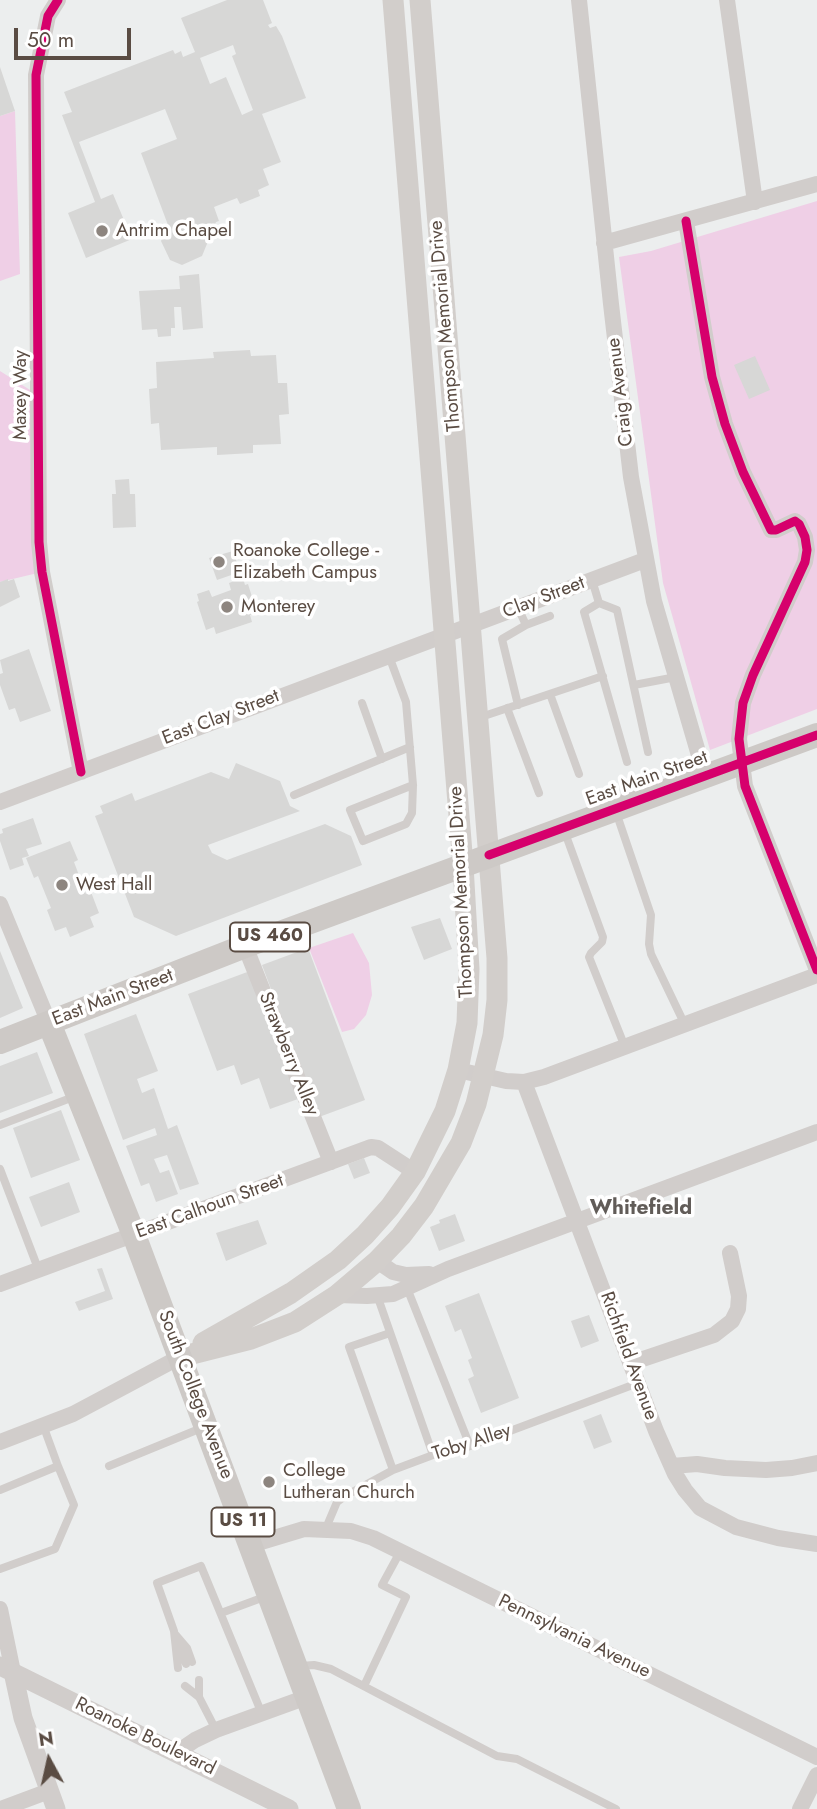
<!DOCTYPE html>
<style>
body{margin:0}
#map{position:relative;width:817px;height:1809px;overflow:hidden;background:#eceeee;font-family:Jost,sans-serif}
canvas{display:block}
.north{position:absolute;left:14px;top:1725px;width:70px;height:70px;-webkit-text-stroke:5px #fff;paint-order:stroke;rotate:352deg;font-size:19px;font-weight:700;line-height:28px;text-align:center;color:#5a4c43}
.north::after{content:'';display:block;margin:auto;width:24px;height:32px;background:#5a4c43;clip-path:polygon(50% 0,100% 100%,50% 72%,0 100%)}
.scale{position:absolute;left:14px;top:28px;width:117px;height:32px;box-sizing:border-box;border:4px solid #5a4c43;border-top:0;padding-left:9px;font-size:21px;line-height:24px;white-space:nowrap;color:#5a4c43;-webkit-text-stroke:5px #fff;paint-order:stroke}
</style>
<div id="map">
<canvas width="817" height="1809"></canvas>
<div class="north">N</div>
<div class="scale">50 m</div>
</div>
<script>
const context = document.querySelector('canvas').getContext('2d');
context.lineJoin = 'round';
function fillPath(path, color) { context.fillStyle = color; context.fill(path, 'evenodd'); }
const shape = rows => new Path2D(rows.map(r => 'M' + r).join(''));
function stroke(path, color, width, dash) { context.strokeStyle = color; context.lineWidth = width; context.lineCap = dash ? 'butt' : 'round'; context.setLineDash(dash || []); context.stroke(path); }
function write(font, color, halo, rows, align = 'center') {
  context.font = font + ' Jost,sans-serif'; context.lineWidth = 7; context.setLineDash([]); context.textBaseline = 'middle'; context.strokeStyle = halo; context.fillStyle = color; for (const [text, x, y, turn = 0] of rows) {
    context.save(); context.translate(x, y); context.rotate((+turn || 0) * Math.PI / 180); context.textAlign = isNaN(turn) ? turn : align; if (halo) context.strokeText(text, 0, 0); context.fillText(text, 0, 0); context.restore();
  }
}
fillPath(shape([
 [15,111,20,274,0,281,0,116],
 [817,201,817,709,710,750,663,583,619,257,651,251],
 [0,371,38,395,42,572,0,582],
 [353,933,369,963,372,995,366,1015,354,1029,342,1032,309,948]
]), '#efcfe6');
fillPath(shape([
 [227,0,263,0,272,23,268,25,270,28,276,26,282,36,306,98,262,114,281,162,263,169,269,185,258,190,260,196,240,204,237,198,214,207,219,221,216,222,202,256,182,265,170,260,161,241,168,225,141,153,177,139,165,109,79,142,101,199,113,194,132,239,86,258,68,213,95,202,62,115,72,112,64,92,173,50,175,54,181,51,183,57,195,52,181,18],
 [233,45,236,54,232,56,253,110,242,115,226,77,210,84,200,58],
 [0,67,15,111,0,116],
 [199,274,203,328,183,330,181,307,174,307,175,328,171,328,171,336,158,337,157,329,142,330,139,291,180,289,179,276],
 [250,350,251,356,276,355,278,383,287,383,289,414,279,415,281,444,253,445,253,453,217,455,217,447,161,450,159,423,151,424,149,389,157,388,156,362,214,358,213,352],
 [755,356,770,390,749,399,734,365],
 [129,479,130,494,135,494,136,527,113,528,112,494,116,494,115,480],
 [233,551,240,572,217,580,209,558],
 [243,578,245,585,248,584,257,613,250,615,252,622,216,634,214,627,206,630,197,602,199,601,197,594,209,590,212,597,231,590,229,583],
 [8,579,8,581,14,579,20,597,0,607,0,582],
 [29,649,51,711,20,722,15,708,9,710,0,685,0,674,3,673,0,660],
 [236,763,280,781,290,806,300,811,208,845,212,853,227,860,325,824,351,836,362,865,176,936,134,917,95,816,103,813,100,806,132,793,135,801,211,772,229,779],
 [33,818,42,844,26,849,29,856,22,858,24,865,10,870,0,841,0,834,3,833,2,829],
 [70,841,78,860,74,862,86,894,91,892,99,913,90,917,94,927,70,937,66,927,55,931,47,910,51,908,38,876,34,878,26,858],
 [440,918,452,949,424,960,411,927],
 [308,948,365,1100,319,1117,262,965],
 [0,951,23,1008,0,1018],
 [250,971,298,1099,270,1109,259,1078,241,1085,234,1065,217,1071,188,994],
 [136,1014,158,1071,137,1079,142,1093,154,1088,168,1129,177,1125,199,1184,180,1190,167,1155,154,1159,160,1173,169,1170,178,1194,156,1202,149,1183,141,1186,126,1146,157,1135,155,1128,123,1140,84,1034],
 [37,1052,53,1093,0,1113,0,1066],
 [61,1110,80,1160,31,1178,13,1128],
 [364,1158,370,1173,354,1179,348,1164],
 [69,1182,80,1212,41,1227,29,1197],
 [455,1214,465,1241,439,1251,430,1227,440,1223,439,1220],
 [258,1220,267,1244,226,1261,216,1233],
 [102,1268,113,1299,79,1311,75,1302,105,1291,97,1269],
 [479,1293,519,1398,481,1413,468,1379,474,1376,468,1360,472,1358,461,1329,455,1332,445,1306],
 [589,1315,599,1341,581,1348,571,1321],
 [601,1414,612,1442,594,1449,583,1421]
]), '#d7d7d6');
stroke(shape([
 [592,580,599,603],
 [518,608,526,625,502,639,518,705],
 [526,625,550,616],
 [389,656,406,702,413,785,412,813,406,824,363,841,350,810,413,785],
 [634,685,676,677],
 [550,694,579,774],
 [362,703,382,759],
 [507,708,539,793],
 [481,717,603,676],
 [627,762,584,612,599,603,617,610,648,752],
 [294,795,410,747],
 [616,812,651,915,649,944,651,954,685,1025],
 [564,830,603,937,602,942,591,953,589,957,625,1047],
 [0,1125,76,1096],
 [0,1169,39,1271],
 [407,1288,470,1446],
 [377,1295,433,1455],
 [390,1333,349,1347,393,1470],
 [43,1425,58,1466],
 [109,1466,204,1427],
 [0,1490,58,1466,74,1505,55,1549,0,1569],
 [326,1528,337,1502,345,1496,393,1470,433,1455,462,1449,638,1383],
 [221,1613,267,1596],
 [175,1634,187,1648,192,1662],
 [179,1644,186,1664],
 [300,1666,314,1665,331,1669,497,1756,517,1759,616,1809],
 [178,1668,174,1631,157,1583,201,1566,262,1714],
 [185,1686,199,1697,216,1730],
 [364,1686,406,1597,382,1585,400,1552],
 [199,1697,199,1680]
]), '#d1cdcb', 8);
stroke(shape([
 [58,0,48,16,36,75,39,542,42,572,81,772],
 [579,0,611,304,631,477,654,601,705,776],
 [727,0,755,202],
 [686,221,712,377,725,424,743,472,771,530,776,530,795,521,799,524,805,537,807,550,805,562,753,675,743,703,739,739,745,786,817,970],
 [604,243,817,184],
 [0,802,645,560],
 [0,904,49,1023],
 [245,946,331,1162],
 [458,1070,506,1081,524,1082,544,1077,817,975],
 [524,1082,656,1431,675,1474,685,1490,700,1508,736,1527,778,1538,817,1544],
 [377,1261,393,1272,406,1275,429,1274],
 [0,1284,371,1147,378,1148,415,1172],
 [337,1295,367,1296,393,1294,448,1269,817,1132],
 [631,1363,714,1335,732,1321,738,1309,739,1296,730,1253],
 [0,1442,73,1414,180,1357],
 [672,1466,697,1464,725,1468,766,1470,792,1468,817,1463],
 [251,1545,304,1529,351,1531,373,1538,817,1757],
 [0,1609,13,1672],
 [176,1753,195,1740,216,1730,307,1697],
 [1,1809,49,1791],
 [800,1809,817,1775]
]), '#d1cdcb', 16);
stroke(shape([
 [0,1666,289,1809],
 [13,1672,23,1718,56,1809]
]), '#d1cdcb', 19);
stroke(shape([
 [203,1343,291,1293,338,1260,365,1235,390,1207,415,1172,445,1111,458,1070,467,1023,469,969,463,865,393,0],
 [180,1357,251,1339,295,1322,337,1295,377,1261,401,1236,424,1206,461,1143,476,1104,493,1035,497,1000,497,958,420,0]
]), '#d2cecb', 21);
stroke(shape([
 [49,1023,134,1235,349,1809],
 [0,1042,245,946,817,735]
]), '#cdc9c6', 24);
stroke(shape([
 [58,0,48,16,36,75,39,542,42,572,81,772],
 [686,221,712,377,725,424,743,472,771,530,776,530,795,521,799,524,805,537,807,550,805,562,753,675,743,703,739,739,745,786,817,970],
 [489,855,817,735]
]), '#d6006c', 9);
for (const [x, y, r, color] of [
 [102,231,7,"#8d857f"],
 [219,562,7,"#8d857f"],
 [227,607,7,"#8d857f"],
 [62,885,7,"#8d857f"],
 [269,1482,7,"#8d857f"]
]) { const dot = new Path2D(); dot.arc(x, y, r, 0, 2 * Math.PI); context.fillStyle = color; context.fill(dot); stroke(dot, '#fff', 2.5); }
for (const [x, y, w] of [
 [270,937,80],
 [243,1522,63]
]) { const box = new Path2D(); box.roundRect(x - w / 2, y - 14.5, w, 29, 5); context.fillStyle = '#fff'; context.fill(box); stroke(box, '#5a4c43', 2); }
write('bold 18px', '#5a4c43', null, [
 ["US 460",270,937],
 ["US 11",243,1522]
]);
write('19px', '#5a4c43', '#fff', [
 ["Antrim Chapel",116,231],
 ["Roanoke College -",233,551],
 ["Elizabeth Campus",233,573],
 ["Monterey",241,607],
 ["West Hall",76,885],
 ["College",283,1471],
 ["Lutheran Church",283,1493]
], 'left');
write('19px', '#5a4c43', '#fff', [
 ["Thompson Memorial Drive",446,326,-95],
 ["Craig Avenue",621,392,-97],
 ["Maxey Way",21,395,-90],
 ["Clay Street",544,598,-21],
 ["East Clay Street",221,718,-21],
 ["East Main Street",647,779,-20],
 ["Thompson Memorial Drive",462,892,-93],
 ["East Main Street",113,998,-21],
 ["Strawberry Alley",288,1054,68],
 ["East Calhoun Street",210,1207,-20],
 ["Richfield Avenue",628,1356,70],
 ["South College Avenue",195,1395,69],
 ["Toby Alley",472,1443,-18],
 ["Pennsylvania Avenue",574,1637,26],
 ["Roanoke Boulevard",145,1737,26]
]);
write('bold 21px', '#615c58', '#fff', [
 ["Whitefield",641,1209]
]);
</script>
